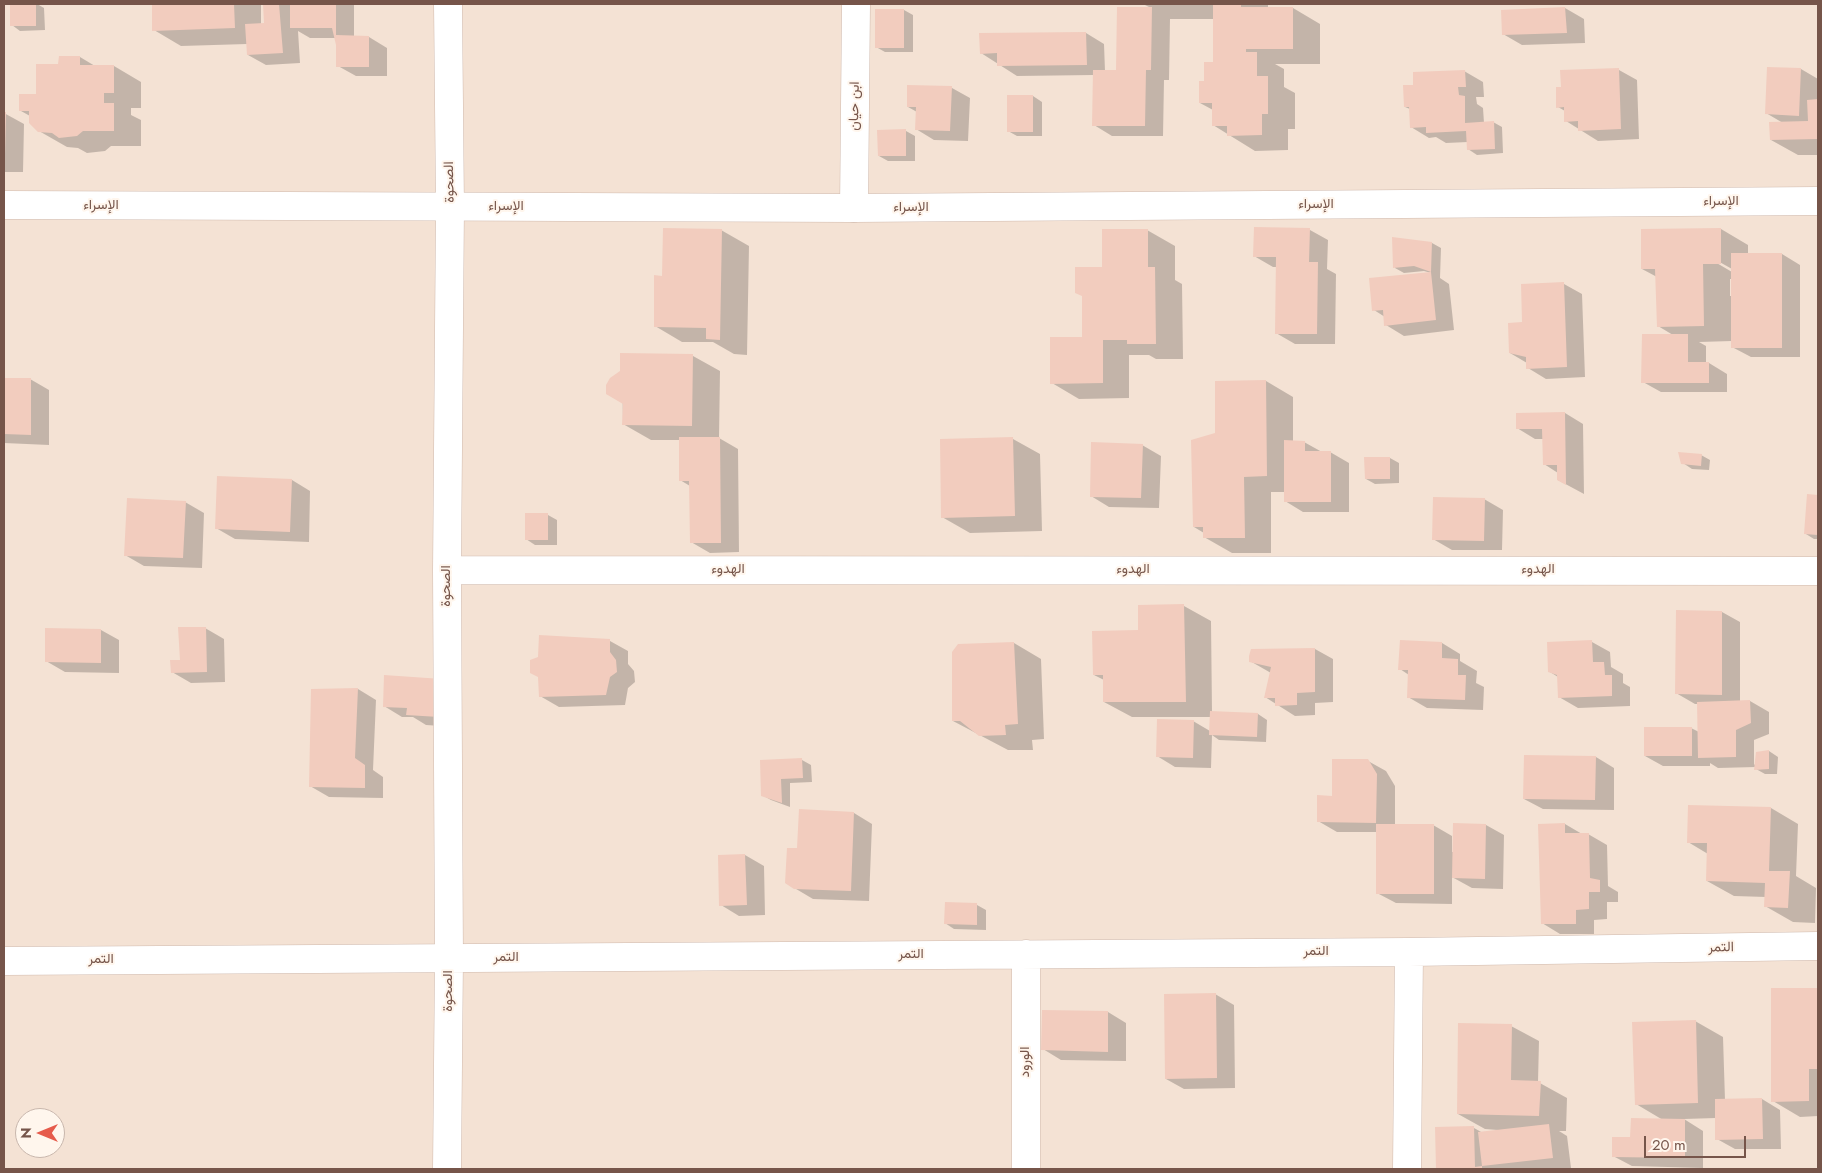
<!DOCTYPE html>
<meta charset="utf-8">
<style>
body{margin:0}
#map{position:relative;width:1822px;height:1173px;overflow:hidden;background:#fcf1e6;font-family:Jost,sans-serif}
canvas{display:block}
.frame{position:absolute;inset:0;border:5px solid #76554a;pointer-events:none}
.north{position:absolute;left:15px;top:1108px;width:50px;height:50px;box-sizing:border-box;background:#fff6ed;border:1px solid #c8b6ac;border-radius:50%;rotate:270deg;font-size:14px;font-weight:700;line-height:20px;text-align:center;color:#76554a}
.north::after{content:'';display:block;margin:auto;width:18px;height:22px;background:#e65b4b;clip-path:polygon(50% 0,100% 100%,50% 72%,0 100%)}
.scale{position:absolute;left:1644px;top:1136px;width:102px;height:22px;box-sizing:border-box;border:2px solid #76554a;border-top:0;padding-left:6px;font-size:15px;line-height:18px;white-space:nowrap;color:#76554a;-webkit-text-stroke:4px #fff6ed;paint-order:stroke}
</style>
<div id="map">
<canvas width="1822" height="1173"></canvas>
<div class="frame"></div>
<div class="north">N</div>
<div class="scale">20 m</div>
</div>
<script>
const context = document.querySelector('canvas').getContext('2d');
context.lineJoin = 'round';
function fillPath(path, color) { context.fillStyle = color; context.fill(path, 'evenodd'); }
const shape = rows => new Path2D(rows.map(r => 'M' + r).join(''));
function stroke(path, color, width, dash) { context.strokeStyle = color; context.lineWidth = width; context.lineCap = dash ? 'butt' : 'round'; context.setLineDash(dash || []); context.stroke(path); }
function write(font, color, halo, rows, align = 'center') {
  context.font = font + ' Jost,Vazirmatn,sans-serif'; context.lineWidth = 4; context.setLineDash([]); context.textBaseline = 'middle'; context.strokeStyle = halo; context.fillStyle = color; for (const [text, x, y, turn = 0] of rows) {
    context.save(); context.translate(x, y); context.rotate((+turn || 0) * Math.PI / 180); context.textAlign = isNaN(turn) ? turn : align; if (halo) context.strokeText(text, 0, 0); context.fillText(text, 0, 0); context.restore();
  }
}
fillPath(shape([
 [4,4,1818,4,1818,1169,4,1169],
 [25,1118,55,1118,55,1148,25,1148]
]), '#f4e2d4');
fillPath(shape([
 [11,4,37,4,44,8,45,30,20,31,12,25],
 [153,4,261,4,261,25,265,24,264,4,354,4,354,37,369,37,387,48,387,76,356,76,338,66,336,38,310,38,298,31,300,63,266,65,248,55,247,44,181,46,154,30],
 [1143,4,1268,4,1268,8,1293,8,1320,24,1320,64,1275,64,1284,69,1284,87,1295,93,1295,129,1288,129,1288,150,1255,151,1213,125,1213,110,1200,103,1206,82,1214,63,1214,19,1170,19,1169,80,1164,80,1163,136,1112,136,1094,125,1094,75,1017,76,981,53,1086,33,1104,44,1105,71,1117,71,1151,8],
 [1565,8,1584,19,1585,43,1522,45,1503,34],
 [876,10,904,10,913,15,913,52,885,52,876,47],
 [80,57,95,66,114,66,141,82,141,108,131,108,131,115,141,120,141,146,111,146,105,151,87,153,78,148,67,147,39,131,30,116,21,111,38,95,60,65],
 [1769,68,1801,69,1818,79,1818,155,1798,155,1771,140,1783,123,1766,113],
 [1619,70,1637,80,1639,139,1598,141,1566,121,1565,111,1558,107],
 [1464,71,1483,82,1484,97,1476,97,1477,104,1483,108,1484,123,1493,122,1502,127,1503,153,1477,155,1468,149,1468,142,1446,143,1436,137,1429,138,1411,127,1410,109,1405,107,1415,86],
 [952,88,970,98,968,141,934,140,916,129,917,112,908,107],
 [1033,96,1042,102,1042,136,1017,136,1008,131],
 [4,113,24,124,23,172,4,172],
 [906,131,915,136,915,161,888,161,879,156],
 [1721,229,1748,245,1748,254,1782,254,1800,265,1800,357,1751,357,1732,347,1732,341,1699,342,1706,346,1706,363,1709,363,1727,374,1727,392,1661,392,1643,382,1673,335,1658,326,1657,277,1642,269],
 [1716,260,1732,269,1732,272,1715,262],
 [1730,279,1732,279,1732,296,1730,296],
 [721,230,749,246,747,355,734,354,713,342,682,342,655,326,663,277],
 [1147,230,1175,246,1175,280,1182,284,1183,359,1156,359,1149,355,1129,355,1129,398,1079,399,1052,383,1083,338,1083,296,1103,268],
 [1310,230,1328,240,1327,269,1336,274,1335,344,1295,344,1276,333,1277,267,1273,267,1254,256],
 [1393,238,1432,243,1441,248,1440,278,1449,284,1454,330,1404,336,1386,325,1385,317,1374,310,1431,273,1424,271,1404,273,1395,268],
 [1564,284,1582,294,1585,377,1546,379,1528,368,1527,363,1510,353,1524,323],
 [622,354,693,356,720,371,719,438,738,449,739,552,710,553,691,542,690,486,680,480,680,440,651,440,623,424],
 [30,379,49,390,49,445,4,443,4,380],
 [1266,381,1293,397,1293,442,1304,442,1322,452,1330,452,1349,463,1349,512,1303,512,1285,501,1285,492,1271,492,1271,553,1232,553,1204,537,1204,533,1194,527,1216,434],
 [1565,413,1583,424,1584,494,1558,480,1558,473,1544,464,1544,439,1535,439,1517,428],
 [1013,439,1040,454,1042,531,970,533,942,517],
 [1142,445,1161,456,1159,508,1109,507,1091,496],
 [1701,455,1710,460,1709,470,1692,469,1683,463],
 [1390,458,1399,463,1399,483,1375,484,1366,479],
 [292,480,310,491,309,542,235,539,216,528],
 [1808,496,1818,496,1818,539,1814,539,1806,534],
 [1484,499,1503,510,1502,550,1452,550,1433,539],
 [185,502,204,513,202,568,144,566,125,555],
 [526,515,548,515,557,520,557,545,535,545,526,539],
 [1184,606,1211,621,1212,712,1258,714,1267,720,1266,742,1219,740,1212,735,1211,768,1175,767,1157,756,1193,721,1210,731,1211,717,1132,717,1104,702,1104,680,1094,675,1139,631],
 [1722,612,1740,622,1740,702,1750,701,1769,712,1769,734,1754,740,1754,765,1769,751,1778,757,1777,774,1765,774,1756,769,1756,767,1718,768,1710,763,1710,766,1663,766,1645,756,1691,728,1699,732,1698,704,1695,704,1676,693],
 [205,628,224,639,225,682,191,683,172,672],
 [47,629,101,630,119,640,119,673,65,672,46,661],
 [610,641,628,651,628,664,634,671,635,682,628,688,625,705,559,707,540,696],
 [1592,642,1610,652,1611,667,1623,674,1623,683,1630,687,1630,706,1578,708,1559,697,1558,677,1550,672],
 [1014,643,1041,659,1044,739,1032,740,1033,750,1008,750,953,721],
 [1442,643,1460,654,1460,661,1477,671,1476,683,1484,687,1483,710,1427,708,1408,697,1409,675,1400,669],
 [1315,649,1333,659,1333,702,1315,703,1315,715,1295,716,1265,697,1271,673,1250,661],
 [386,677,457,727,426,725,413,717,402,717,384,706],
 [358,689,376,700,373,770,383,777,383,798,329,797,310,786,312,690],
 [1596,757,1614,768,1614,810,1543,809,1524,799],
 [802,760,811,765,812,782,790,783,790,807,771,800,762,795],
 [1368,761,1386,771,1395,786,1395,825,1433,825,1452,836,1452,852,1454,852,1486,825,1504,835,1503,889,1472,888,1452,877,1452,904,1396,903,1377,893,1377,832,1337,832,1318,821,1333,797],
 [1771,808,1798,824,1796,876,1816,888,1815,923,1793,922,1765,906,1766,897,1734,896,1707,881,1708,854,1688,842],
 [854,813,872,824,869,901,813,899,786,883,799,850],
 [1565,824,1582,834,1588,834,1607,845,1608,886,1618,892,1618,902,1607,902,1607,919,1594,920,1594,934,1560,934,1542,923],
 [745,855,764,866,765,915,739,916,721,905,719,856],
 [946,904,977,905,986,910,986,930,954,929,945,923],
 [1818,989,1818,1116,1800,1117,1773,1101,1772,990],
 [1215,994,1234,1005,1235,1088,1184,1089,1166,1079],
 [1108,1012,1126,1023,1126,1061,1061,1060,1043,1049],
 [1695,1021,1723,1037,1725,1100,1762,1099,1780,1110,1781,1149,1735,1149,1717,1139,1716,1118,1684,1119,1703,1131,1703,1168,1632,1166,1613,1156,1631,1138,1663,1120,1636,1104],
 [1511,1026,1539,1041,1538,1082,1567,1098,1566,1131,1559,1131,1567,1136,1571,1168,1557,1169,1438,1169,1437,1129,1474,1128,1483,1133,1498,1131,1498,1130,1485,1129,1458,1114]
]), '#0003');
fillPath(shape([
 [10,4,36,4,36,26,10,26],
 [152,4,234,4,235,28,152,31],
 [263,4,279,4,283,53,247,55,245,24,264,23],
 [290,4,336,4,336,35,369,36,369,67,336,67,336,45,332,28,290,28],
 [1213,4,1241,4,1241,7,1293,7,1293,49,1246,49,1246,52,1257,52,1257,76,1268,76,1268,114,1262,114,1262,135,1227,136,1227,126,1212,126,1212,103,1199,103,1199,81,1204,81,1204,62,1213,62],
 [1117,7,1152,7,1151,70,1146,70,1145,126,1092,126,1093,70,1116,70],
 [1565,7,1567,33,1502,35,1501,10],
 [875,9,904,9,904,48,875,48],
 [1086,32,1087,65,997,66,997,53,980,54,979,33],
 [59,56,80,56,80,65,114,65,114,93,104,93,104,103,114,103,114,131,83,131,77,136,59,138,52,133,38,132,29,123,29,111,19,111,19,94,36,94,36,64,58,64],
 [1767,67,1801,68,1799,116,1765,114],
 [1619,68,1621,129,1578,131,1578,121,1564,122,1564,107,1556,108,1556,87,1561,87,1560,70],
 [1465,70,1466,87,1458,87,1459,95,1465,96,1465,123,1494,121,1495,149,1467,150,1466,131,1426,133,1426,127,1410,128,1409,107,1404,107,1403,85,1413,85,1413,72],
 [907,85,952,86,950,131,915,130,916,107,907,107],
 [1007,95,1033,95,1033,132,1007,132],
 [1818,99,1818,139,1770,140,1769,122,1808,121,1807,100],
 [4,112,6,112,5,154,4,154],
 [906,129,906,156,878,156,877,130],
 [1254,227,1310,228,1309,262,1318,262,1317,334,1275,334,1276,257,1253,257],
 [663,228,722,229,720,340,706,339,706,328,654,327,654,275,662,276],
 [1721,228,1721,264,1703,264,1704,326,1657,327,1655,269,1641,269,1641,229],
 [1102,229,1148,229,1148,267,1155,267,1156,344,1127,344,1127,340,1103,340,1103,383,1050,384,1050,337,1082,337,1082,296,1075,293,1075,267,1102,267],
 [1392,237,1432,242,1431,272,1414,266,1393,268],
 [1731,253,1782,253,1782,348,1731,348],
 [1431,272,1436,320,1384,326,1383,310,1372,311,1369,278],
 [1564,282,1567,367,1526,369,1526,357,1509,353,1508,323,1522,322,1521,284],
 [1642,334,1688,334,1688,362,1709,362,1709,383,1641,383],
 [620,353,693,354,692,426,622,425,623,404,606,394,606,385,610,378,620,371],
 [4,378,31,378,31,435,4,434],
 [1266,380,1267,476,1244,477,1245,538,1203,538,1203,527,1193,527,1191,440,1215,433,1215,381],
 [1565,412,1566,485,1557,480,1557,465,1543,465,1542,429,1516,429,1516,413],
 [679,437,720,437,721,543,690,543,689,481,679,481],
 [1013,437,1015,516,941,518,940,439],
 [1284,440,1305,441,1305,451,1331,451,1331,502,1284,502],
 [1091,442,1143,444,1141,498,1090,497],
 [1678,452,1702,454,1701,466,1681,464],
 [1364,457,1390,457,1390,479,1365,479],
 [217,476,292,479,290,532,215,529],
 [1807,494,1818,495,1818,535,1804,534],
 [1433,497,1485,498,1484,541,1432,540],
 [127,498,186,501,183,558,124,556],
 [525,513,548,513,548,540,525,540],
 [1184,604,1186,702,1103,702,1103,675,1093,675,1092,631,1138,630,1138,605],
 [1676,610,1722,611,1722,695,1675,694],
 [178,627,206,627,207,672,171,673,170,660,180,660],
 [45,628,101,629,101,663,45,662],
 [539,635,610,639,610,652,616,660,617,672,610,677,606,695,539,697,538,677,530,673,530,660,538,657],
 [1400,640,1442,642,1442,658,1458,659,1458,675,1466,675,1465,700,1407,698,1408,670,1398,670],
 [1592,640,1593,662,1604,662,1605,675,1612,675,1612,696,1558,698,1557,675,1548,672,1547,642],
 [1014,642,1018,724,1005,725,1006,735,979,736,960,721,952,721,952,652,958,644],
 [1315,648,1315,692,1297,693,1297,705,1275,706,1275,698,1264,698,1271,667,1249,662,1249,656,1251,649],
 [384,675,442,679,439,717,406,715,407,708,383,707],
 [358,688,355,758,365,765,365,788,309,787,311,689],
 [1750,700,1751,723,1736,730,1736,757,1698,758,1697,702],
 [1210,711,1258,713,1257,737,1209,735],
 [1157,719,1194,720,1193,758,1156,757],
 [1644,727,1692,727,1692,756,1644,756],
 [1769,750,1769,769,1754,770,1756,752],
 [1524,755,1596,756,1595,800,1523,799],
 [802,758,803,778,781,779,782,803,761,796,760,760],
 [1332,759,1368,759,1377,774,1376,823,1317,822,1317,795,1332,796],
 [1688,805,1771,807,1769,871,1790,871,1788,908,1764,907,1765,883,1706,881,1707,843,1687,843],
 [799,809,854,812,851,891,794,889,785,883,787,848,797,848],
 [1453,823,1486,824,1485,879,1452,878],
 [1565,823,1565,833,1589,833,1590,878,1600,880,1600,892,1589,892,1589,909,1576,910,1576,924,1541,924,1538,824],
 [1376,824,1434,824,1434,894,1376,894],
 [745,854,747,905,719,906,718,855],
 [945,902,977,903,977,925,944,924],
 [1771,988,1818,988,1818,1069,1809,1069,1809,1101,1771,1102],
 [1216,993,1217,1078,1165,1079,1164,994],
 [1042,1010,1108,1011,1108,1052,1041,1050],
 [1696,1020,1698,1103,1635,1105,1632,1022],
 [1458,1023,1512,1024,1511,1080,1541,1081,1539,1116,1457,1114],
 [1762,1098,1763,1139,1715,1140,1715,1099],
 [1631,1118,1685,1119,1685,1158,1612,1157,1612,1137,1630,1137],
 [1549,1124,1553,1158,1482,1166,1478,1132],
 [1474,1126,1475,1167,1482,1166,1482,1169,1436,1169,1435,1127]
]), '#f2ccbe');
const minor = shape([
 [854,208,856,4],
 [447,570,1818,571],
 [1026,954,1026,1169],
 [4,961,1409,952,1818,946],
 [447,1169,449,959,447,570,450,207,448,4],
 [1407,1169,1409,952]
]);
const tertiary = shape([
 [4,205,854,208,1818,201]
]);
stroke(minor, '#d0baae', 29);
stroke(tertiary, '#d0baae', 29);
stroke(minor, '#fff', 28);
stroke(tertiary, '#fff', 28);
write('14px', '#76554a', '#fff6ed', [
 ["ابن حيان",855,106,-89],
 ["الصحوة",450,182,-91],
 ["الإسراء",1721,202],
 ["الإسراء",1316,205],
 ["الإسراء",101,206],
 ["الإسراء",506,207],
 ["الإسراء",911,208],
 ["الهدوء",728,570],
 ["الهدوء",1133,570],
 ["الهدوء",1538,570],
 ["الصحوة",447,586,-90],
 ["التمر",1721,948,-1],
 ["التمر",1316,952],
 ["التمر",911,955],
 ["التمر",506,958],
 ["التمر",101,960],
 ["الصحوة",449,991,-90],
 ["الورود",1026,1062,-90]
]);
</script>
